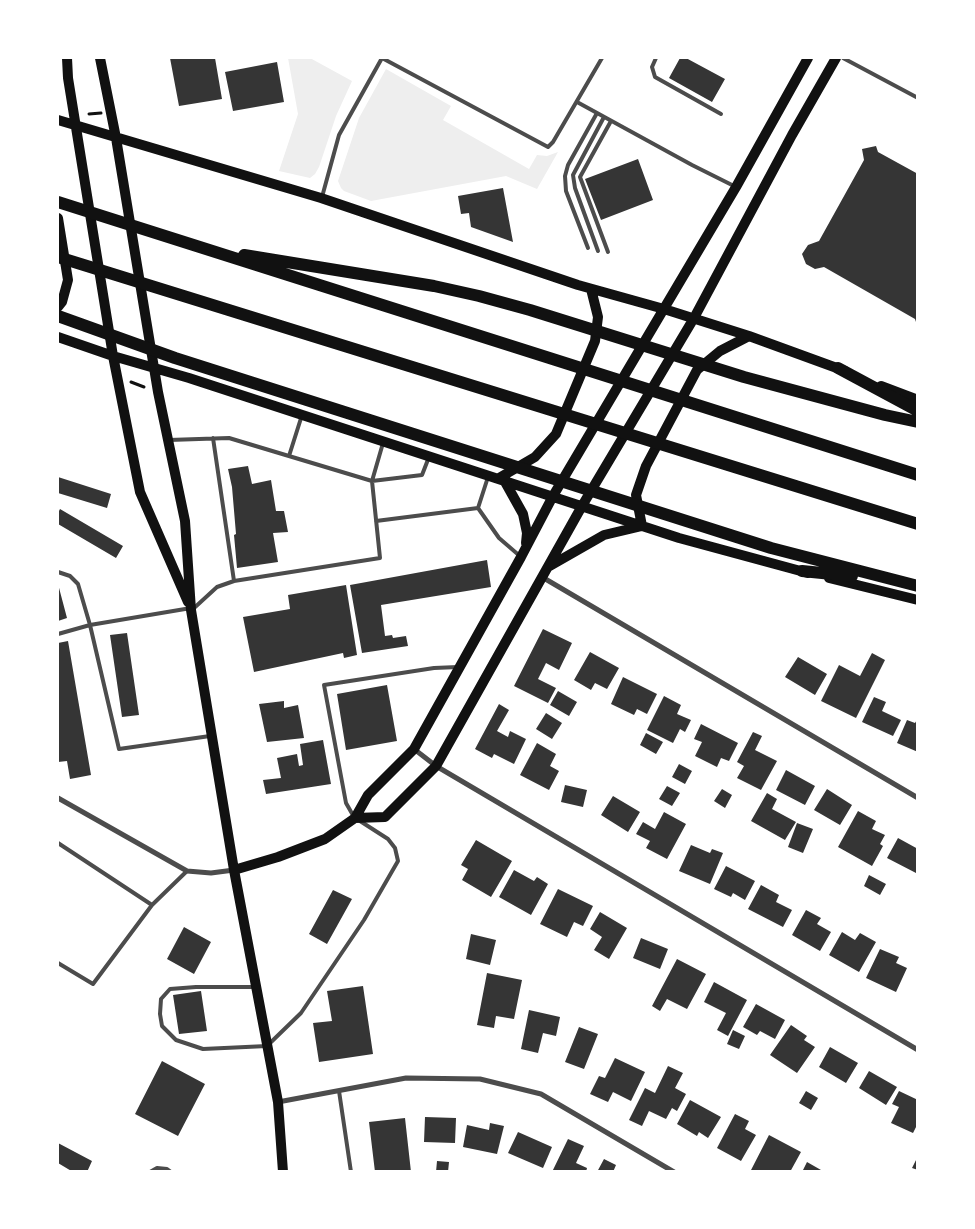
<!DOCTYPE html>
<style>
body{margin:0}
#map{position:relative;width:975px;height:1229px;overflow:hidden;background:#fff;font-family:"Fira Sans Condensed",sans-serif}
canvas{display:block}
.frame{position:absolute;inset:0;border:59px solid #fff;pointer-events:none}
</style>
<div id="map">
<canvas width="975" height="1229"></canvas>
<div class="frame"></div>
</div>
<script>
const context = document.querySelector('canvas').getContext('2d');
context.lineJoin = 'round';
function fillPath(path, color) { context.fillStyle = color; context.fill(path, 'evenodd'); }
const shape = rows => new Path2D(rows.map(r => 'M' + r).join(''));
function stroke(path, color, width, dash) { context.strokeStyle = color; context.lineWidth = width; context.lineCap = dash ? 'butt' : 'round'; context.setLineDash(dash || []); context.stroke(path); }
fillPath(shape([
 [288,58,310,58,352,81,336,116,319,167,315,174,310,178,279,171,298,114],
 [386,69,451,106,443,120,529,169,537,155,547,156,558,152,537,189,506,176,371,201,344,191,341,188,338,181,359,118]
]), '#eee');
fillPath(shape([
 [170,58,215,58,222,99,179,106],
 [680,58,686,58,725,79,712,102,669,78],
 [277,62,284,102,233,111,225,72],
 [876,146,878,152,918,174,918,328,915,319,824,267,815,269,806,264,802,254,808,245,819,241,864,160,862,149],
 [638,159,653,200,601,220,585,179],
 [503,188,513,242,471,227,469,213,461,214,458,196],
 [248,466,252,484,271,480,276,511,284,511,288,532,273,533,278,562,237,568,234,535,236,534,232,487,228,469],
 [58,477,111,494,107,508,58,493],
 [60,509,123,546,116,558,58,524,58,513],
 [487,560,491,587,381,605,385,636,392,635,393,638,406,636,408,646,362,653,350,585],
 [58,584,67,618,58,621],
 [346,585,357,655,344,658,343,653,254,672,243,617,290,609,288,595],
 [543,629,572,643,559,670,546,663,538,679,556,688,548,703,514,686],
 [127,633,139,715,122,717,110,635],
 [68,641,91,775,70,779,67,761,58,762,58,643],
 [590,652,619,668,607,689,595,683,591,690,574,680],
 [872,653,885,660,856,718,821,701,839,665,860,676],
 [798,657,827,674,815,695,785,677],
 [623,677,657,694,647,714,637,709,634,715,611,704],
 [387,685,397,741,346,750,337,694],
 [558,691,577,702,569,716,550,705],
 [664,696,681,705,677,714,691,720,685,732,680,729,673,743,647,730],
 [874,697,886,702,882,711,901,720,893,736,862,722],
 [284,701,284,708,298,705,304,738,267,742,259,704],
 [499,704,509,710,497,731,508,737,510,731,526,739,514,764,494,754,492,758,475,749],
 [546,713,562,723,552,739,536,729],
 [918,718,918,752,897,743,907,720,915,723],
 [701,724,738,743,729,761,721,758,717,767,695,756,702,742,694,739],
 [753,732,762,736,755,750,777,761,761,790,737,778,744,766,737,762],
 [646,733,663,742,656,754,640,745],
 [323,740,331,784,266,794,263,780,281,778,277,758,297,754,299,766,303,765,300,744],
 [537,743,556,754,550,766,559,771,549,790,520,775],
 [679,764,692,771,685,784,672,777],
 [786,770,815,786,805,805,776,790],
 [565,785,587,790,583,807,561,802],
 [667,786,680,793,672,806,659,799],
 [722,789,732,795,725,808,714,801],
 [827,789,852,805,840,825,814,810],
 [767,793,777,799,772,809,796,822,785,840,751,821],
 [613,796,640,812,628,832,601,815],
 [858,811,876,821,872,829,885,835,880,844,883,846,872,866,838,847],
 [664,812,686,824,667,859,646,848,650,841,636,834,643,822,655,829],
 [797,823,813,829,803,853,788,847],
 [898,838,918,849,918,870,916,873,887,858],
 [476,840,512,861,491,897,462,880,468,869,461,865],
 [691,845,710,853,712,849,723,853,710,884,679,871],
 [726,866,755,881,745,900,733,893,731,897,714,889],
 [514,870,534,881,537,877,548,884,531,915,499,897],
 [869,875,886,884,880,895,864,886],
 [761,885,779,895,776,902,792,910,783,927,748,909],
 [558,889,593,906,583,926,574,922,567,937,540,924],
 [333,890,352,899,327,944,309,934],
 [806,910,821,918,817,924,831,932,820,951,792,935],
 [600,912,627,928,609,959,594,950,602,937,590,929],
 [184,927,211,942,194,974,167,959],
 [842,932,855,940,860,933,876,942,859,972,829,955],
 [471,934,496,940,490,965,466,959],
 [641,938,668,949,660,969,633,958],
 [880,949,899,957,896,963,907,968,896,992,866,978],
 [677,959,706,974,687,1009,667,999,660,1011,652,1006],
 [487,973,522,980,514,1019,496,1016,494,1028,477,1025],
 [714,982,747,1000,728,1036,717,1030,726,1013,704,1002],
 [363,986,373,1054,319,1062,313,1023,332,1021,327,991],
 [201,991,207,1031,179,1034,173,995],
 [756,1004,785,1020,775,1039,760,1031,757,1035,743,1027],
 [529,1010,560,1017,556,1036,543,1033,538,1053,521,1049],
 [791,1025,807,1036,804,1040,815,1047,797,1073,770,1055],
 [579,1027,598,1034,584,1069,565,1062],
 [733,1030,745,1036,739,1049,727,1044],
 [830,1047,858,1063,846,1083,819,1067],
 [615,1058,645,1072,631,1101,613,1092,608,1102,590,1094,599,1076,605,1078],
 [162,1061,205,1084,178,1136,135,1114],
 [668,1066,683,1073,675,1088,686,1094,677,1111,672,1108,666,1119,649,1111,642,1126,629,1120,645,1088,655,1093],
 [869,1071,897,1087,886,1105,859,1088],
 [806,1091,818,1098,811,1110,799,1103],
 [899,1091,918,1100,918,1123,913,1133,891,1123,899,1107,892,1104],
 [690,1100,721,1117,708,1138,699,1132,697,1136,677,1124],
 [735,1114,749,1121,745,1129,756,1135,741,1161,717,1148],
 [425,1117,456,1118,455,1143,424,1142],
 [405,1118,411,1172,375,1172,369,1122],
 [490,1123,504,1126,497,1154,463,1147,467,1125,489,1130],
 [518,1132,552,1147,543,1168,508,1153],
 [769,1135,801,1152,790,1172,750,1172],
 [568,1139,584,1146,576,1163,587,1168,586,1172,552,1172],
 [58,1143,92,1161,87,1172,73,1172,58,1163],
 [918,1156,918,1170,912,1168],
 [604,1159,616,1165,613,1172,597,1172],
 [437,1161,449,1162,448,1172,436,1172],
 [807,1162,821,1170,820,1172,802,1172]
]), '#353535');
stroke(shape([
 [89,114,101,113],
 [131,382,144,387]
]), '#111', 3);
stroke(shape([
 [382,58,548,147,553,142,602,58],
 [656,58,652,67,655,77,721,114],
 [843,58,918,98],
 [577,102,692,165,734,186],
 [322,197,339,135,382,58],
 [588,248,566,191,565,176,568,165,597,113],
 [598,251,575,188,573,175,604,117],
 [608,252,580,177,611,121],
 [213,438,234,581],
 [169,440,229,438,372,481,422,475,429,457],
 [289,456,302,415],
 [478,508,499,538,521,557],
 [376,521,478,508,488,477],
 [58,572,70,576,78,584,90,625,58,634],
 [191,608,90,625,119,749,210,736],
 [193,609,217,587,234,581,380,558,372,481,383,443],
 [354,817,346,803,324,685,434,668,458,667],
 [58,843,152,905],
 [58,963,93,984,152,905,187,871],
 [256,987,196,987,170,989,161,999,160,1014,162,1026,176,1040,203,1049,267,1046,301,1013,364,920,398,861,395,848,388,839,360,821],
 [339,1091,351,1172],
 [150,1172,157,1168,167,1169,171,1172]
]), '#4c4c4c', 4);
stroke(shape([
 [542,577,918,798],
 [414,749,436,766,918,1050],
 [58,798,187,871,211,873,234,870],
 [278,1102,406,1078,480,1079,541,1094,674,1172]
]), '#4c4c4c', 5);
stroke(shape([
 [67,58,68,78,113,356,140,492,188,602],
 [100,58,116,138,158,392,185,521,191,610,234,870,278,1102,283,1172],
 [58,120,321,198,578,285,664,309,749,336,845,371],
 [58,218,68,280,62,302,58,307],
 [58,337,113,356,189,378,679,538,808,573],
 [881,386,918,400],
 [499,478,535,457,556,434,595,341,598,317,591,289],
 [504,480,523,514,527,533,526,543],
 [548,567,604,535,642,526,636,495,646,466,697,370,720,351,749,336],
 [829,578,918,600],
 [355,818,385,817,436,766,582,506,694,318,792,135,836,58],
 [234,870,278,857,325,839,355,818,368,795,414,749,521,557,553,496,736,187,808,58]
]), '#111', 10);
stroke(shape([
 [58,202,918,475],
 [244,255,434,286,479,296,530,310,744,377,885,415,918,422],
 [58,257,918,524],
 [58,316,175,358,771,548,918,586],
 [838,368,918,411],
 [802,571,852,576]
]), '#111', 12);
</script>
